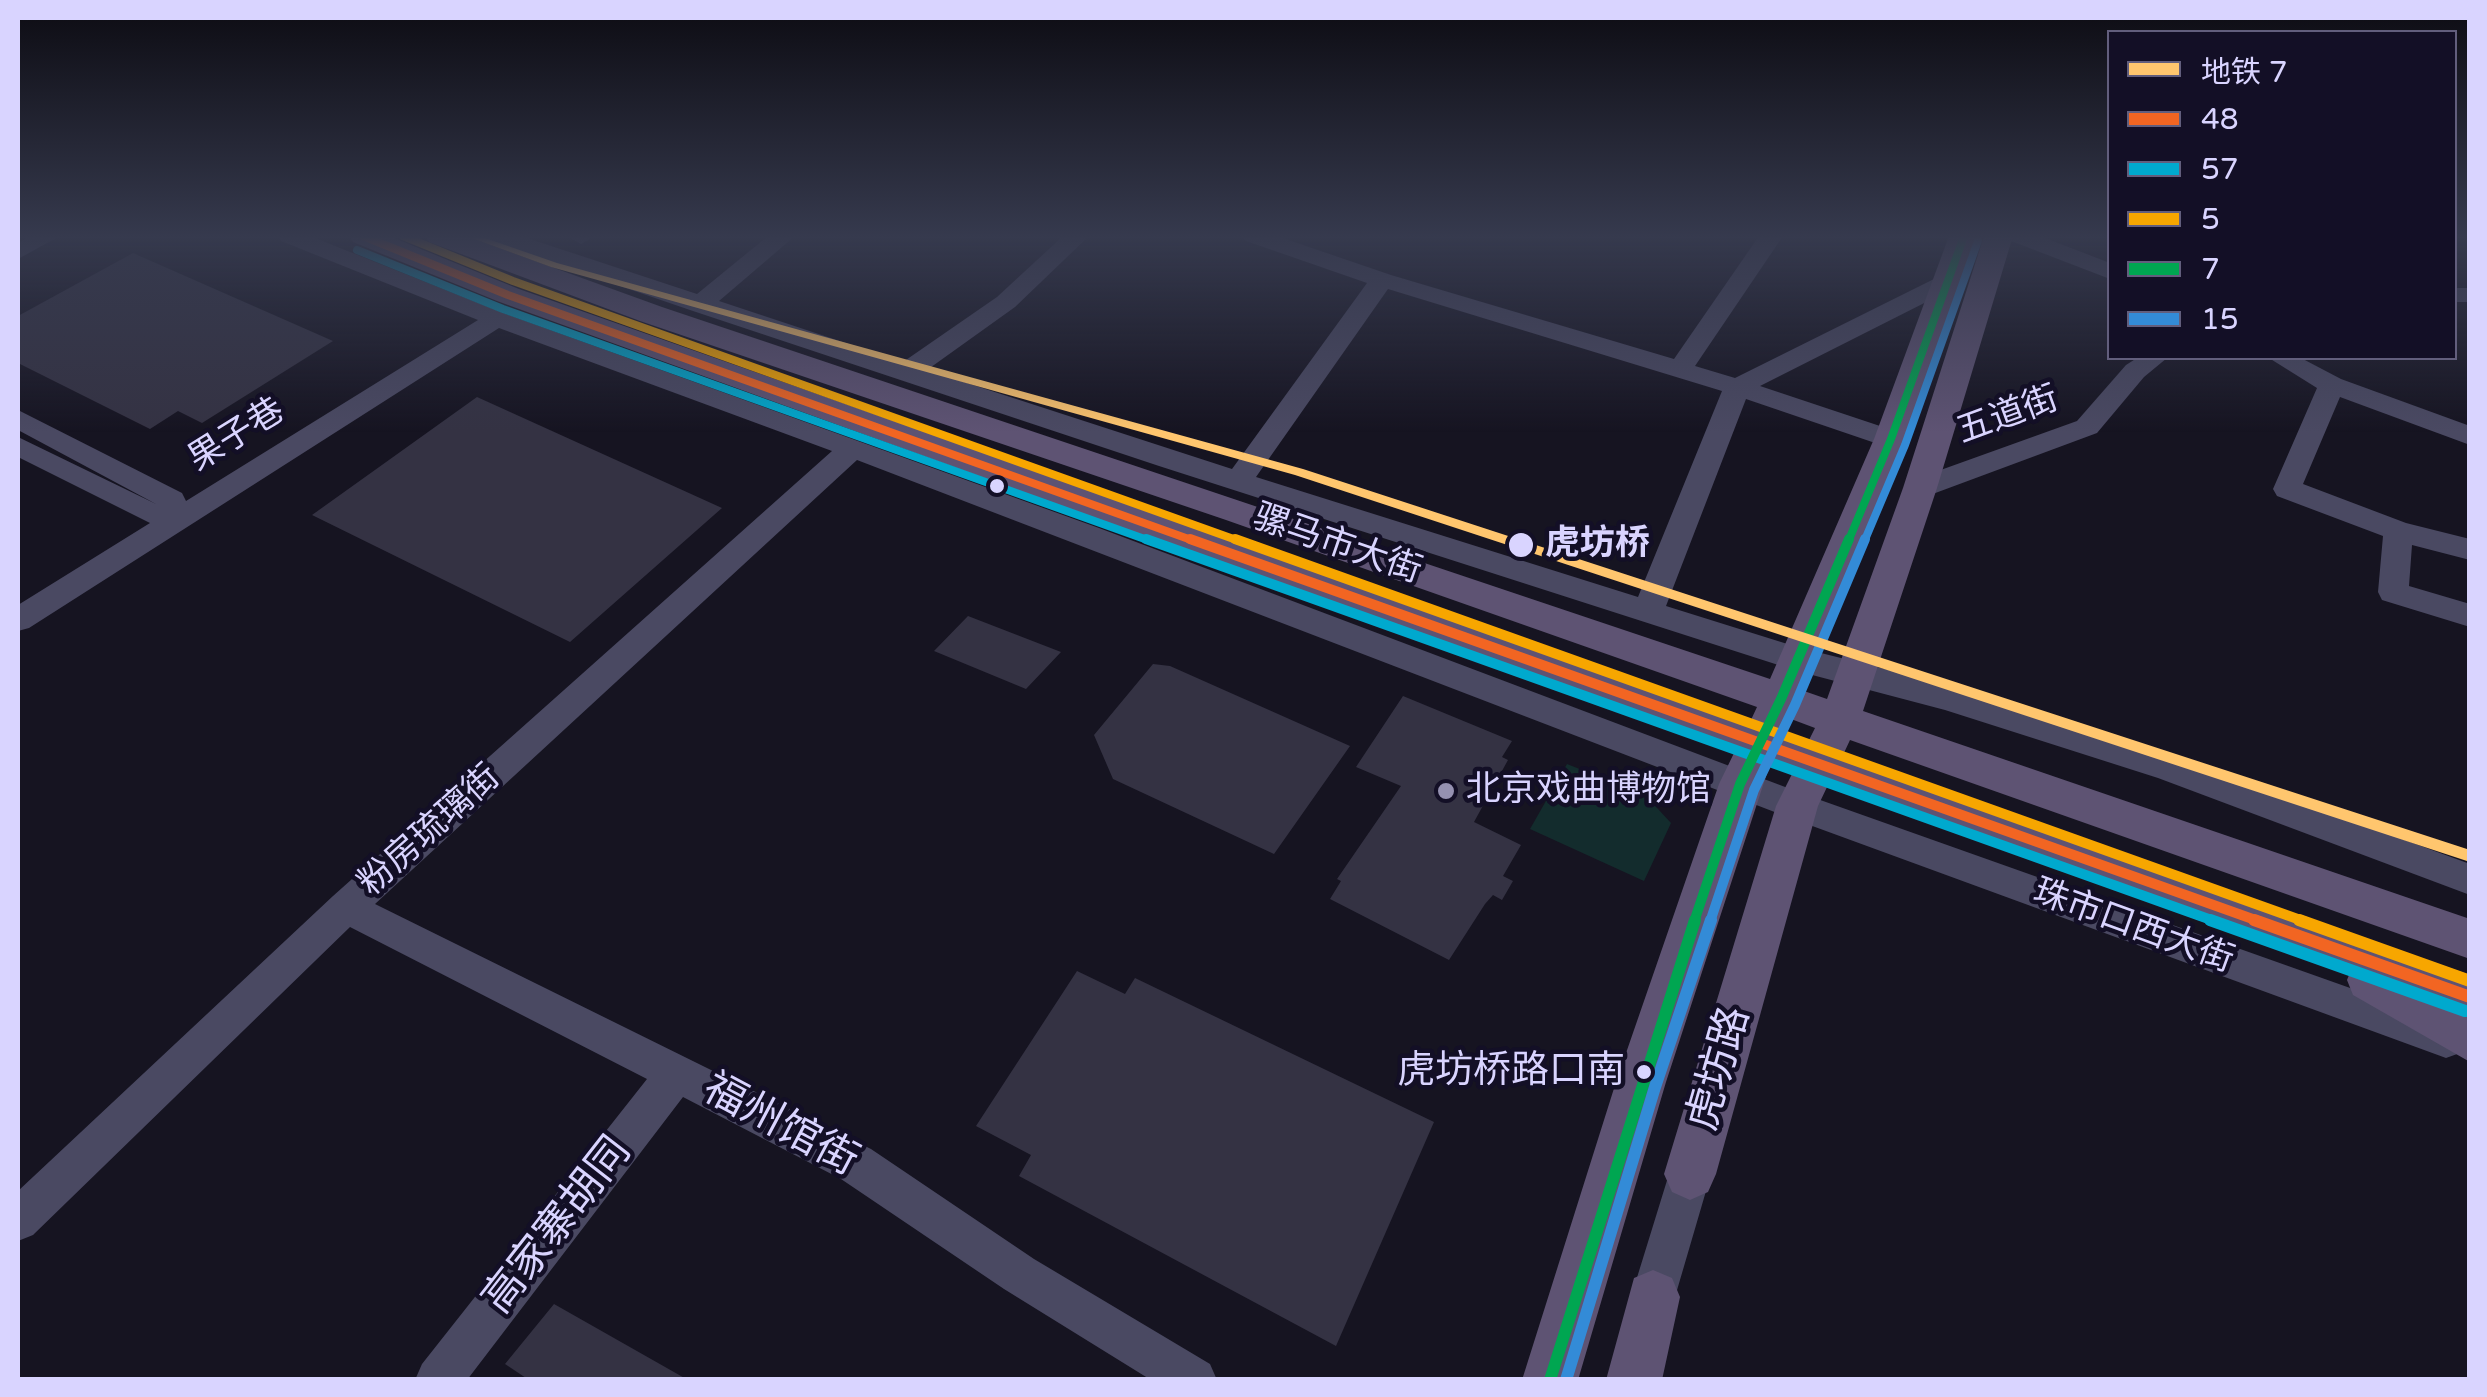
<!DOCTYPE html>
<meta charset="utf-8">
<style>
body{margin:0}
#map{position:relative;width:2487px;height:1397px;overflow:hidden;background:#161421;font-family:"Varela Round","Noto Sans SC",sans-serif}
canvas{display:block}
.frame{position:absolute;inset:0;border:20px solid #d9d4ff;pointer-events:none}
.legend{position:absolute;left:2107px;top:30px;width:350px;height:330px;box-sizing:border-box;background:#130f26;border:2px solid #625e7d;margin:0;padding:12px 18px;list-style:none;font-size:30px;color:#d9d4ff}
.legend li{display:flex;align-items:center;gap:20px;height:50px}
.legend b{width:50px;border:2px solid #625e7d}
</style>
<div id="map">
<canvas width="2487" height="1397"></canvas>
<div class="frame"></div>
<ul class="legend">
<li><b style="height:12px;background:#ffc66e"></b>地铁 7</li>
<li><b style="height:12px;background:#f26522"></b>48</li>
<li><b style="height:12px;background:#00a9ce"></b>57</li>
<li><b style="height:12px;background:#f7a600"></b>5</li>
<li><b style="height:12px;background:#00a651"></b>7</li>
<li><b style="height:12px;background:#338bd7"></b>15</li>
</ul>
</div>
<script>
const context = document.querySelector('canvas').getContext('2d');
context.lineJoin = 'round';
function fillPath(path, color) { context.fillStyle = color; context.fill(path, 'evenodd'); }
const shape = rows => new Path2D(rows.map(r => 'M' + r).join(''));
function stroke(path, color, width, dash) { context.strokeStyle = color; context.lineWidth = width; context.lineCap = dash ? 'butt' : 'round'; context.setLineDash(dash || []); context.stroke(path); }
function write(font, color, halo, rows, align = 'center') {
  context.font = font + ' "Varela Round","Noto Sans SC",sans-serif'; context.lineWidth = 9; context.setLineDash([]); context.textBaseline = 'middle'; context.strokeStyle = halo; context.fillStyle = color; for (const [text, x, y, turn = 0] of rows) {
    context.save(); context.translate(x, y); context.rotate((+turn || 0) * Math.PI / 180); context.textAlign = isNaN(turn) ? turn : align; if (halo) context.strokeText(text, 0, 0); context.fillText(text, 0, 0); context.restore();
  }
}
fillPath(shape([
 [1567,764,1645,795,1671,823,1644,881,1530,829]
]), '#132c2d');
fillPath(shape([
 [133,253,333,341,202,423,178,411,150,429,18,363,18,316],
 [477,397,722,508,570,642,312,515],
 [968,616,1061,652,1026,689,934,651],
 [1153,664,1170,666,1350,746,1274,854,1113,779,1094,735],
 [1403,696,1512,741,1502,757,1508,760,1474,822,1521,845,1503,876,1513,881,1502,900,1493,895,1485,904,1449,960,1330,899,1341,881,1337,879,1401,786,1356,767],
 [1077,971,1125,994,1135,978,1434,1122,1336,1346,1019,1176,1031,1155,976,1126],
 [554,1304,688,1380,529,1380,505,1364]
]), '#343243');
fillPath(shape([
 [30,236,60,236,18,259,18,243,30,236],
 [277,236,310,236,506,314,1099,528,1809,796,2446,1022,2460,1027,2466,1040,2460,1053,2446,1058,1785,816,857,460,375,904,871,1149,1034,1259,1210,1364,1217,1380,1151,1380,1004,1289,841,1179,683,1097,467,1380,415,1380,422,1364,647,1079,350,927,33,1235,18,1241,18,1191,333,896,832,451,499,328,29,628,18,631,18,605,150,523,18,457,18,437,156,504,18,430,18,410,182,493,186,501,478,320,281,241,277,236],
 [485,236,521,236,697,294,768,236,795,236,719,301,903,362,997,297,1063,236,1089,236,1015,307,927,370,1232,469,1367,283,1246,241,1242,236,1277,236,1391,275,1674,359,1759,236,1783,236,1695,366,1735,378,1938,277,1956,277,1959,282,1956,287,1760,386,1901,433,1905,439,1901,445,1881,445,1746,399,1666,606,1797,647,1945,684,2179,757,2470,864,2470,895,2158,778,1945,710,1797,671,1159,466,690,310,489,241,485,236],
 [1388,289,1722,391,1638,597,1256,477,1388,289],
 [567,236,592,236,593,237,581,244,567,236],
 [2007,236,2040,236,2110,263,2110,279,2011,241,2007,236],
 [2454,288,2470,288,2470,302,2454,302,2454,288],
 [2137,358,2167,358,2144,377,2097,433,1930,495,1920,498,1910,495,1906,488,1910,481,2077,421,2126,365,2137,358],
 [2269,358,2301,358,2341,379,2470,426,2470,445,2340,397,2303,484,2406,523,2470,539,2470,560,2412,545,2409,586,2470,604,2470,627,2382,600,2378,592,2383,536,2277,496,2273,489,2317,388,2269,358],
 [1690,1153,1705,1159,1711,1174,1675,1297,1669,1313,1653,1319,1637,1313,1631,1297,1669,1174,1675,1159,1690,1153]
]), '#4a4962');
fillPath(shape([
 [349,236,389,236,519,289,1750,722,1757,707,1226,520,640,321,429,242,425,236,466,236,662,307,1770,679,1874,439,1949,236,1978,236,1908,439,1804,691,1827,699,1903,488,1984,236,2013,236,1937,488,1863,711,2470,919,2470,959,1850,740,1843,755,2470,975,2470,1062,2353,995,2347,980,2349,975,1828,785,1818,806,1716,1174,1708,1192,1690,1200,1672,1192,1664,1174,1776,806,1793,772,1770,764,1666,1082,1578,1380,1522,1380,1616,1082,1719,784,1735,751,497,301,353,242,349,236],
 [1791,719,1815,728,1808,742,1784,734,1791,719],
 [1653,1270,1672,1278,1680,1297,1662,1380,1606,1380,1634,1278,1653,1270]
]), '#5e5373');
stroke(shape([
 [363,236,508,295,1197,542]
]), '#f26522', 8);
stroke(shape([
 [1190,539,2261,922]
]), '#f26522', 10);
stroke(shape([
 [2254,920,2470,997]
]), '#f26522', 12);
stroke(shape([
 [357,250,503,309,1153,542]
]), '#00a9ce', 8);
stroke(shape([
 [1146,539,2217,922]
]), '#00a9ce', 10);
stroke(shape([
 [2210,920,2465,1011]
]), '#00a9ce', 12);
stroke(shape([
 [403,236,513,281,1242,542]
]), '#f7a600', 8);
stroke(shape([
 [1235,539,2306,922]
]), '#f7a600', 10);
stroke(shape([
 [2299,920,2470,981]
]), '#f7a600', 12);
stroke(shape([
 [1848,542,1891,439,1964,236]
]), '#00a651', 8);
stroke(shape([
 [1694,922,1740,784,1781,699,1849,539]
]), '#00a651', 10);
stroke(shape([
 [1550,1380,1695,920]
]), '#00a651', 12);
stroke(shape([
 [1864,542,1905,445,1978,241]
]), '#338bd7', 8);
stroke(shape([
 [1710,922,1754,790,1795,705,1865,539]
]), '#338bd7', 10);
stroke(shape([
 [1566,1380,1655,1087,1711,920]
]), '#338bd7', 12);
fillPath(shape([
 [466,236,479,236,557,263,1303,469,2470,850,2470,862,1295,475,551,267,466,236]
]), '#ffc66e');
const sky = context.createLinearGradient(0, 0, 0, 432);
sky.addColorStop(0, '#0c0b12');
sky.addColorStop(0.55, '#363a4e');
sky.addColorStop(1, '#363a4e00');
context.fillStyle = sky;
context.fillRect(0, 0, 2487, 432);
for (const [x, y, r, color] of [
 [997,486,9,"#d9d4ff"],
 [1521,545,14,"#d9d4ff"],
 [1446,791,10,"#9591b1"],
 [1644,1072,9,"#d9d4ff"]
]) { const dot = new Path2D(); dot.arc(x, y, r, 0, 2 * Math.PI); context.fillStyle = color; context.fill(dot); stroke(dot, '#130f26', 4); }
write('35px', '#d9d4ff', '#130f26', [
 ["五道街",2008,416,-20],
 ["果子巷",237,436,-32],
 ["骡马市大街",1337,545,19],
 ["粉房琉璃街",430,831,-42],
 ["珠市口西大街",2133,927,20]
]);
write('bold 35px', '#d9d4ff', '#130f26', [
 ["虎坊桥",1545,545]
], 'left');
write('35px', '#d9d4ff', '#130f26', [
 ["北京戏曲博物馆",1466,791]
], 'left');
write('38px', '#d9d4ff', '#130f26', [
 ["虎坊桥路口南",1625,1072]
], 'right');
write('42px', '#d9d4ff', '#130f26', [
 ["虎坊路",1720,1069,-74],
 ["福州馆街",780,1126,28],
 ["高家寨胡同",558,1226,-52]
]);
</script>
